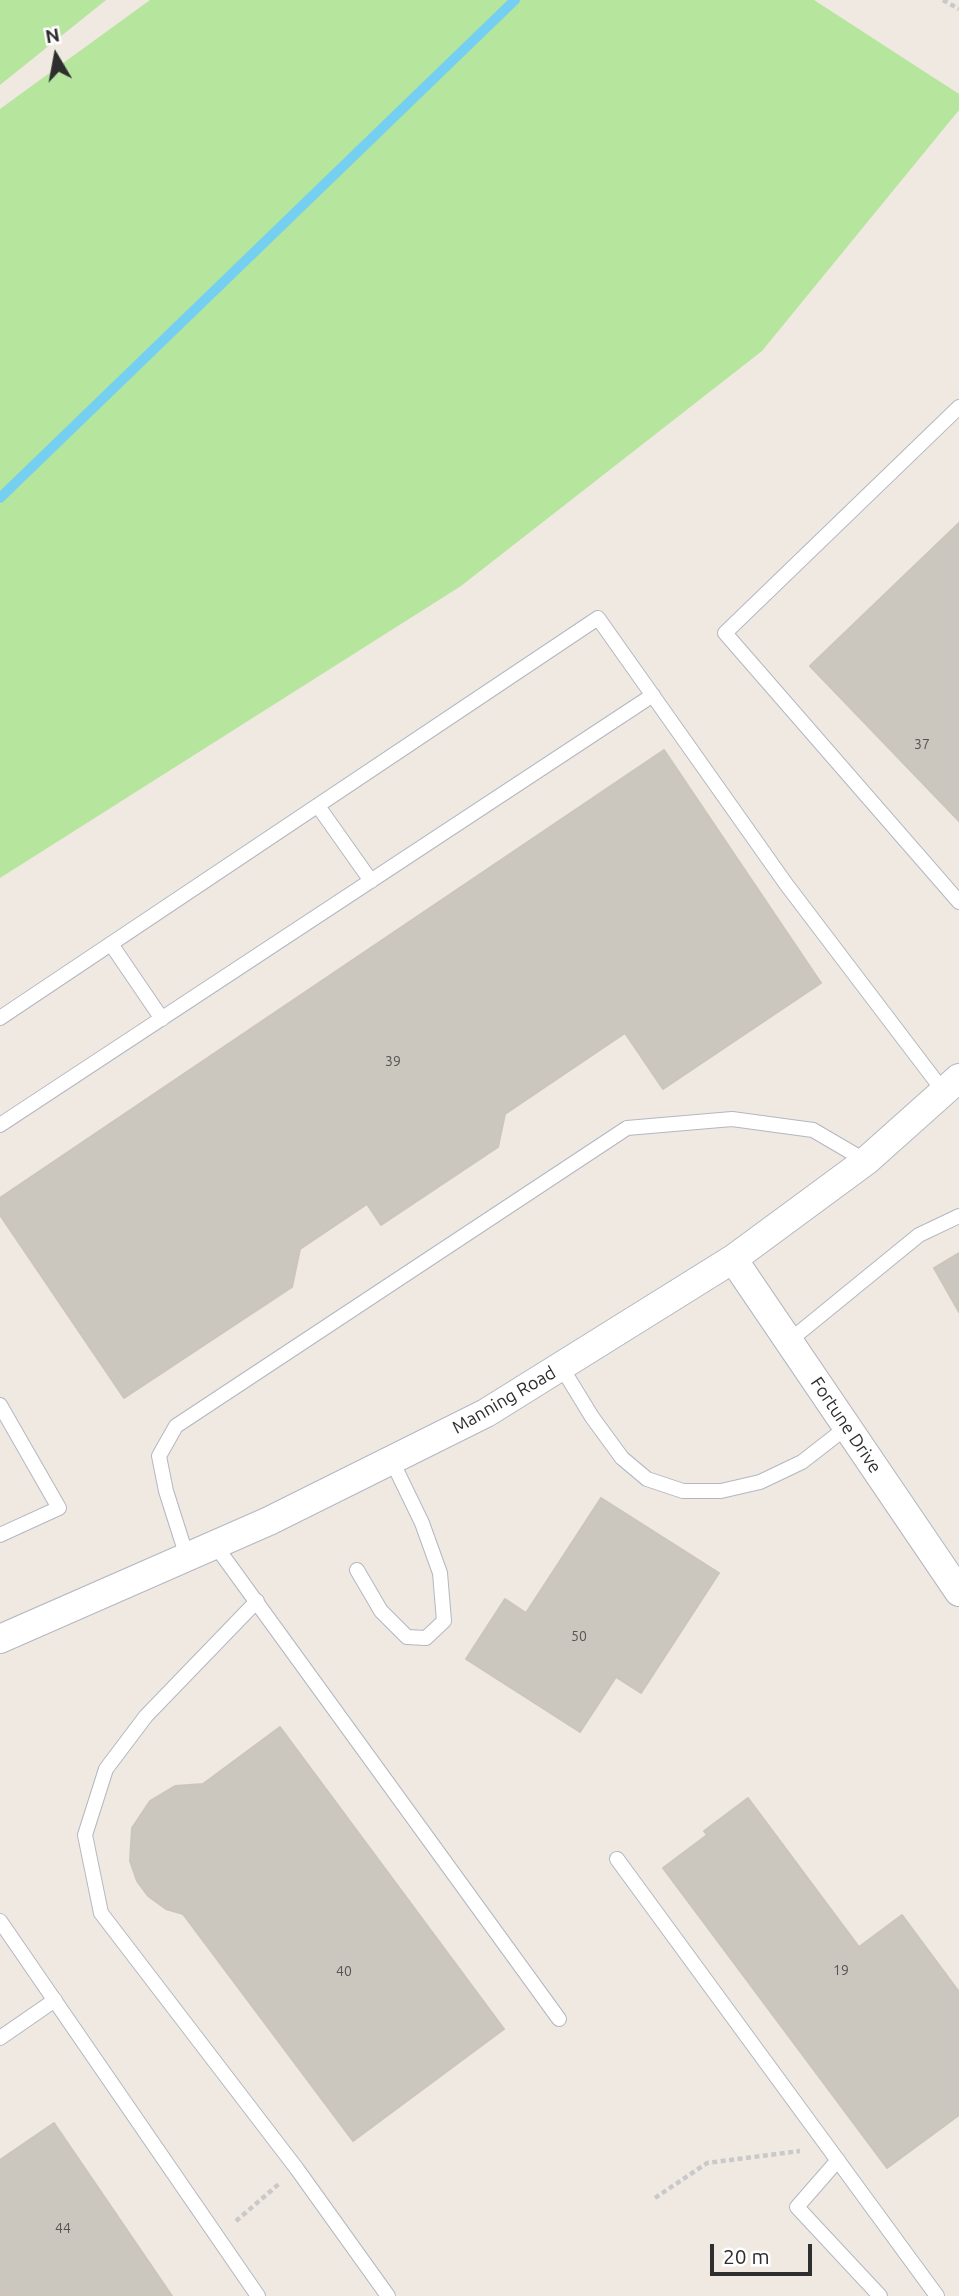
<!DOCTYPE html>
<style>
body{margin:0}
#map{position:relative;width:959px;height:2296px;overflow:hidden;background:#efe9e1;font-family:Ubuntu,sans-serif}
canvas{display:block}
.north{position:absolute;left:21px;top:21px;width:70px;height:70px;-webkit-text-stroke:5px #fff;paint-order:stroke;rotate:350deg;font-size:19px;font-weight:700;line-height:28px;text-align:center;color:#2e2e2e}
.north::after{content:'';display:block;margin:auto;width:24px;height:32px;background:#2e2e2e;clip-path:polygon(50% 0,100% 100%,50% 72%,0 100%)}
.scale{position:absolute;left:710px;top:2244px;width:102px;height:32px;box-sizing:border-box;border:4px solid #2e2e2e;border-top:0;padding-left:9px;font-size:21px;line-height:24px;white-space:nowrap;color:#2e2e2e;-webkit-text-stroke:5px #fff;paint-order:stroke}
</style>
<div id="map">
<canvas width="959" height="2296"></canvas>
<div class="north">N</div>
<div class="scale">20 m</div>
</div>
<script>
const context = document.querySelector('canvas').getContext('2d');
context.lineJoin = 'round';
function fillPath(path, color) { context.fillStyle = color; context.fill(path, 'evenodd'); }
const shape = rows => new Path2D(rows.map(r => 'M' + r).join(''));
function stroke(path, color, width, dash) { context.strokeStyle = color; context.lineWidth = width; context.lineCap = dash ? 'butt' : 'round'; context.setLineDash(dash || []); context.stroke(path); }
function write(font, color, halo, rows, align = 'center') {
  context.font = font + ' Ubuntu,sans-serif'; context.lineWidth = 5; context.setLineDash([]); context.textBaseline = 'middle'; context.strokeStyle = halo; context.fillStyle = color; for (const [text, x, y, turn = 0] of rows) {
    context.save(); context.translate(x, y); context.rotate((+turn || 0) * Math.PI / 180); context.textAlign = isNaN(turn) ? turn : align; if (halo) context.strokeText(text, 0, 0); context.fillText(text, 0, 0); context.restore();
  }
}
fillPath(shape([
 [0,0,106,0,0,85],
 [150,0,814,0,959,94,959,110,762,351,461,586,0,878,0,109]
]), '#b6e59e');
stroke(shape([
 [0,498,515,0]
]), '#75cff0', 10);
const building = shape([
 [959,523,959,821,810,666,959,523],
 [664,750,821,983,663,1089,625,1033,505,1114,498,1147,381,1225,367,1204,300,1249,292,1287,124,1398,0,1215,0,1198,664,750],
 [959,1253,959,1312,934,1268,959,1253],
 [601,1498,719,1573,641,1693,616,1677,580,1732,466,1659,505,1599,526,1613,601,1498],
 [280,1727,504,2029,353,2141,183,1914,166,1909,148,1896,137,1881,130,1861,132,1828,150,1801,175,1786,203,1784,280,1727],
 [748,1798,859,1947,902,1915,959,1992,959,2115,887,2168,663,1868,707,1835,704,1831,748,1798],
 [54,2123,172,2296,0,2296,0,2160,54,2123]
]);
fillPath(building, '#cbc7bf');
stroke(building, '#cbc5ba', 2);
const lane = shape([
 [959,407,725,633,959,902],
 [318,806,371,881],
 [111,944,162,1019],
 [0,1018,598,618,786,884,944,1092],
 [0,1125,653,695],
 [789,1341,919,1235,959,1216],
 [562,1368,592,1417,622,1458,647,1479,683,1491,721,1491,760,1482,802,1462,847,1427],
 [0,1405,59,1508,0,1535],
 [215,1545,559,2019],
 [187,1557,166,1491,159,1456,176,1426,627,1128,732,1119,813,1130,866,1161],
 [357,1570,381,1611,407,1637,426,1638,444,1621,440,1573,422,1523,392,1461],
 [257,1601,146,1716,106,1769,85,1835,101,1913,297,2169,388,2296],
 [617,1859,937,2296],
 [0,1921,258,2296],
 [0,2038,55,2000],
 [838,2160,797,2207,880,2296]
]);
const street = shape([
 [733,1259,959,1592],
 [0,1639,269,1521,486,1413,733,1259,866,1161,959,1078]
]);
stroke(lane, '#b4b7c1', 16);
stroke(street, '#b4b7c1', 30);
stroke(shape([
 [943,0,959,9],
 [655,2198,707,2163,800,2151],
 [236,2221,280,2183]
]), '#c9c9c9', 4.5, [5, 3.5]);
stroke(lane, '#fff', 14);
stroke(street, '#fff', 28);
write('14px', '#555452', null, [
 ["37",922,744],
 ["39",393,1061],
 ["50",579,1636],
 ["19",841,1970],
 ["40",344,1971],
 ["44",63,2228]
]);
write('18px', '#2e2e2e', '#fff', [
 ["Manning Road",504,1400,-30],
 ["Fortune Drive",846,1425,56]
]);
</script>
